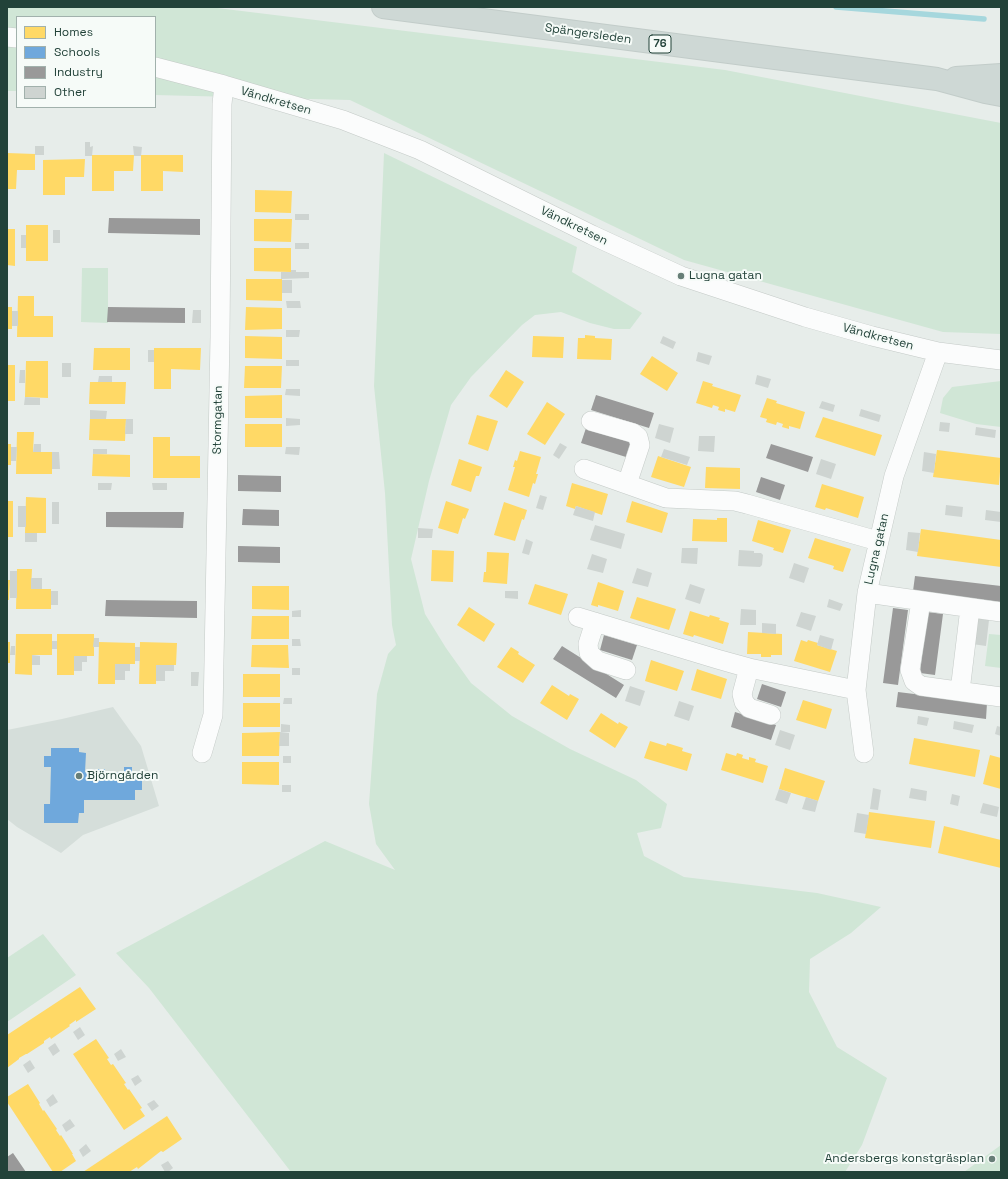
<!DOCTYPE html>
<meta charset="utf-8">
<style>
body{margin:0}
#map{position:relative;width:1008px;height:1179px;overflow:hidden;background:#e7edea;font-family:"Space Grotesk",sans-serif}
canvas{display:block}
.frame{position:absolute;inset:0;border:8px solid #224239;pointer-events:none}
.legend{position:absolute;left:16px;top:16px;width:140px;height:92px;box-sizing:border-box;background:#f6fbf8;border:1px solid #a1b1ac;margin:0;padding:5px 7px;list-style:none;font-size:12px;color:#224239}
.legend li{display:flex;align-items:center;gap:8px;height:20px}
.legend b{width:20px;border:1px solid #a1b1ac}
</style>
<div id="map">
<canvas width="1008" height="1179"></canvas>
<div class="frame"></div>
<ul class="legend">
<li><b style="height:11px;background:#ffd966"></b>Homes</li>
<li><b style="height:11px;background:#6fa8dc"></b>Schools</li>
<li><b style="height:11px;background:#999"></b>Industry</li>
<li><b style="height:11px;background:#ced4d1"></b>Other</li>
</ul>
</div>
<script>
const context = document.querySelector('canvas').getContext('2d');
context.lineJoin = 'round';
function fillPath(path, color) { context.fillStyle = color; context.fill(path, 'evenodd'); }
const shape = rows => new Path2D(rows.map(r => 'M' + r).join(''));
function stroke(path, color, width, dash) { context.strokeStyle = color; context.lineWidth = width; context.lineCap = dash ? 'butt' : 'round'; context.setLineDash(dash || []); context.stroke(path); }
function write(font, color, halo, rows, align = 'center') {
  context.font = font + ' "Space Grotesk",sans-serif'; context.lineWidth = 4; context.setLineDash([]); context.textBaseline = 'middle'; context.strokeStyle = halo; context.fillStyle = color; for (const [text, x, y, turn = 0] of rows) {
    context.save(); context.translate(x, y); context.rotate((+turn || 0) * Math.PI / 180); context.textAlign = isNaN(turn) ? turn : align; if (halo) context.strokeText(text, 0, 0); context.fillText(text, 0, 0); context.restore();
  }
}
fillPath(shape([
 [113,707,141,746,159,806,83,835,61,853,17,827,7,819,7,730,62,719]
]), '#d5deda');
fillPath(shape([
 [7,7,209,7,725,70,1001,123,1001,334,943,332,684,260,350,100,155,95,155,17,17,17,17,91,7,91],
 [384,153,577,247,572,272,642,313,630,329,614,329,590,323,561,312,535,315,522,325,471,377,451,405,429,481,411,559,425,614,446,648,471,683,512,716,570,749,636,780,667,804,661,828,637,833,644,856,684,877,817,893,881,907,851,933,810,959,809,992,837,1047,887,1078,862,1145,845,1172,291,1172,149,988,116,953,325,841,395,870,376,844,369,804,377,694,388,654,396,645,392,625,385,493,374,386],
 [82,268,108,268,108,323,81,322],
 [1001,381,1001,427,976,424,940,413,943,398,952,387],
 [989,634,1001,635,1001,668,985,666],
 [43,934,76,975,7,1022,7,958],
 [1001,1145,1001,1172,964,1172]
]), '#d0e6d6');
fillPath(shape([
 [7,153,35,154,35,170,17,170,16,189,7,189],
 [92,155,134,155,133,171,114,171,114,191,92,191],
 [141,155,183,155,183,172,163,171,163,191,141,191],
 [85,159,84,177,65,177,65,195,43,195,43,160],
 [255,190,292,191,291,213,255,212],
 [254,219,292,219,291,242,254,241],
 [26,225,48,225,48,261,26,261],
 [7,229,15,229,15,266,7,265],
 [254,248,291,248,291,272,254,271],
 [246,279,282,279,282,301,246,300],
 [18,296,34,296,34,316,53,316,53,337,17,337],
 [7,307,12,307,12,329,7,329],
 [246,307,282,308,282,329,245,330],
 [585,335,595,336,595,338,612,339,611,360,577,359,578,338,585,338],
 [245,336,282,337,282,359,245,358],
 [533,336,564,337,563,358,532,357],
 [94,348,130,348,130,370,93,370],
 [154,348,201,348,200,370,171,369,171,389,154,389],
 [652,356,678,373,667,391,640,374],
 [26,361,48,361,48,398,25,397],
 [7,365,15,365,15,401,7,401],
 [245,366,282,366,281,388,244,388],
 [506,370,524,382,507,408,489,396],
 [703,381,713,384,712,386,741,395,735,412,725,409,725,412,718,410,719,407,713,405,712,408,696,403],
 [90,382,126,382,125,404,89,404],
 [282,395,282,418,245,418,245,396],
 [767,398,777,401,776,403,805,412,800,429,789,426,789,429,782,427,783,424,777,422,776,425,766,422,767,419,760,417],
 [547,402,565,414,545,445,527,434],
 [477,415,498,421,488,451,468,444],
 [823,417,882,435,875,456,815,437],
 [90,419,126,419,125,441,89,440],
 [245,424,282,424,282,447,245,447],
 [17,432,34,432,33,452,52,452,52,474,16,474],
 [153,437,170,437,170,456,200,456,200,478,153,478],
 [7,444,11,444,11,465,7,465],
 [937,450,1001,458,999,485,933,477],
 [520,451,541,457,536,474,538,474,535,484,533,483,529,497,508,490,515,467,513,467,515,460,517,461],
 [93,454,130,455,130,477,92,476],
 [658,456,691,467,684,487,651,477],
 [459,459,482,467,479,476,476,476,471,492,451,485],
 [706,467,740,468,740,489,705,488],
 [572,483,608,494,602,515,576,506,575,509,566,506],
 [822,484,864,497,858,518,826,508,825,510,815,507],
 [26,497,46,498,46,533,25,533],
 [7,501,13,501,13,537,7,537],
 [446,501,469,509,465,519,463,518,458,534,438,528],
 [632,501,668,513,662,533,626,522],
 [504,502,527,510,524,520,522,519,515,541,494,535],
 [717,518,727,518,727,542,692,541,693,519,717,520],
 [758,520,791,530,783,553,773,550,774,548,752,541],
 [921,529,1001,540,1001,567,917,556],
 [815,538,851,549,843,572,833,569,834,566,808,558],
 [432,550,454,551,453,582,431,581],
 [487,552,509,553,507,584,483,582,484,572,486,572],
 [17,569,32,569,31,589,51,589,51,609,16,609],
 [7,580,10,580,9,600,7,600],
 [598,582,624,591,618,611,598,605,598,607,591,605],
 [535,584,568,594,561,615,528,604],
 [252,586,289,586,289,610,252,609],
 [637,597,676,609,669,630,630,618],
 [469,607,495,624,484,642,457,625],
 [690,611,709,617,710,615,720,618,719,620,729,623,723,644,694,635,693,637,683,634],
 [252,616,289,616,289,639,251,639],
 [748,632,782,634,782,655,771,655,771,657,761,657,761,654,747,654],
 [16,634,52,634,52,655,32,655,32,675,15,674],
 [57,634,94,634,94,656,74,656,74,675,57,675],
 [801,640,807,642,808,640,818,643,817,645,837,651,830,672,794,661],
 [7,642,10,642,10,663,7,663],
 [99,642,135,643,135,664,115,664,115,684,98,684],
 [140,642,177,643,176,665,156,665,156,684,139,684],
 [252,645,288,645,289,668,251,667],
 [511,647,519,652,518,654,535,665,523,683,497,667],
 [651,660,684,671,677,691,645,681],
 [697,669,727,679,721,699,691,690],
 [243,674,280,674,280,697,243,697],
 [552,685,569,696,570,694,579,699,567,720,540,703],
 [803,700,832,709,826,729,796,720],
 [243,703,280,703,280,727,243,727],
 [601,713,618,724,619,722,628,727,615,748,589,731],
 [280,732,279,756,242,756,242,733],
 [914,738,980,750,975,777,909,764],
 [650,741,666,746,667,743,683,748,682,751,692,754,687,771,644,758],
 [726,753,736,756,737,753,743,755,742,758,749,760,749,757,756,759,755,762,768,766,763,783,721,770],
 [990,755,1001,758,1001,789,983,784],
 [242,762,279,762,279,785,242,784],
 [785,768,825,781,818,801,779,789],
 [869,812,935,821,931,848,865,838],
 [944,826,1001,840,1001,868,938,853],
 [80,987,96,1009,76,1022,76,1020,69,1025,70,1026,51,1039,50,1037,44,1041,44,1043,27,1054,26,1054,19,1058,19,1059,7,1068,7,1035],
 [96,1039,109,1058,107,1059,111,1065,113,1064,126,1083,124,1084,128,1090,129,1089,142,1108,140,1109,145,1116,124,1130,73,1054],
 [28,1084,40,1103,39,1104,43,1111,44,1110,57,1129,56,1130,60,1136,61,1135,73,1154,72,1154,76,1161,60,1172,53,1172,7,1102,7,1097],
 [167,1116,182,1139,163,1152,161,1151,138,1169,137,1167,129,1172,83,1172]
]), '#ffd966');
fillPath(shape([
 [51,748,79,748,79,752,86,753,85,772,98,772,98,769,105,769,105,772,124,772,124,767,132,767,132,772,136,772,135,776,142,777,142,790,135,790,135,800,84,800,84,813,79,813,78,823,44,823,44,804,50,804,51,767,44,767,44,756,51,756]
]), '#6fa8dc');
fillPath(shape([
 [109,218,200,219,200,235,108,233],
 [108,307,185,308,185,323,107,322],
 [596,395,654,413,649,428,591,410],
 [586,428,631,442,626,457,581,443],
 [771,444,813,457,808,472,766,458],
 [238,475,281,476,281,492,238,491],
 [761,477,785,485,780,500,756,492],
 [243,509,279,510,279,526,242,525],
 [106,512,184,512,183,528,106,527],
 [238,546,280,547,280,563,238,562],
 [915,576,1001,586,1001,602,913,591],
 [106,600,197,601,197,618,105,616],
 [893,608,908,610,898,685,883,683],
 [927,612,943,614,935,675,920,673],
 [604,635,637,645,632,660,600,650],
 [562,646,624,685,616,698,553,659],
 [762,684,786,692,781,707,757,699],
 [898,692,987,703,986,719,896,707],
 [735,712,776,725,771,740,731,727],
 [13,1153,26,1172,7,1172,7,1157]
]), '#999');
stroke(shape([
 [836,7,984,19]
]), '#a6d7dd', 5.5);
fillPath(shape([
 [85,142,90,142,90,147,93,146,92,156,85,156],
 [35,146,44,146,44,155,35,155],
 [133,146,142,147,141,156,134,156],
 [295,214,309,214,309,220,295,220],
 [53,230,60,230,60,243,53,243],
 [21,235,26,235,26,248,21,248],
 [295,243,309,243,309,249,295,249],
 [291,270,296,270,296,272,309,272,309,278,281,279,281,272,291,272],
 [282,280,292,280,292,293,282,293],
 [286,301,300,301,301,308,287,308],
 [193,310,201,310,201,323,192,323],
 [12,311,18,311,18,326,12,326],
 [286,330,300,330,299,337,286,337],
 [663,336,676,342,673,349,660,343],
 [148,350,154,350,154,362,148,362],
 [698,352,712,356,709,365,696,361],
 [286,360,299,360,299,366,286,366],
 [62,363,71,363,71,377,62,377],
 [20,370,25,370,25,383,19,383],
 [757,375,771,379,768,388,755,384],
 [99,376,112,376,112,382,98,382],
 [286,389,300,389,300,396,285,395],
 [25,397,40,398,40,405,24,405],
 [822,401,835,405,833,412,819,408],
 [861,409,881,415,879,422,859,416],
 [90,410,107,411,106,419,90,419],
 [286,418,300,419,300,425,286,426],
 [126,419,133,419,133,434,125,434],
 [940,422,950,423,949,432,939,431],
 [659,424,674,428,670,443,655,438],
 [976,427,996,430,995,438,975,435],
 [699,436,715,436,714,452,698,451],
 [560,443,567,447,559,459,553,455],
 [34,444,41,444,41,452,33,452],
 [11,447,17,447,16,461,11,461],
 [286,447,300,447,299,455,285,454],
 [93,449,107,449,107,454,93,454],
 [664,449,690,457,687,465,661,457],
 [52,452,59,452,60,469,52,469],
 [924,452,936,454,934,473,922,471],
 [821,459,836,464,831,479,816,474],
 [98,483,112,483,111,490,98,490],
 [152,483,167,483,167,490,153,490],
 [540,495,547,497,543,510,536,508],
 [52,502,59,502,59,524,52,524],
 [946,505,963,507,962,517,945,515],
 [18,506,26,506,26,527,18,527],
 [576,506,595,512,593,521,573,515],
 [986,510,1001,512,1001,522,985,520],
 [595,525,625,534,621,549,590,540],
 [418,528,433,529,432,538,418,538],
 [908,532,920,533,918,552,906,550],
 [25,533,37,533,37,542,25,542],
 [526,539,533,542,529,555,522,553],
 [682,548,698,548,697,564,681,563],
 [739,550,754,551,754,553,761,553,763,555,762,565,760,567,738,566],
 [592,554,607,559,603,573,587,569],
 [794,563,809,568,804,583,789,578],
 [637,568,652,573,648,587,632,583],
 [10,571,17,571,17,598,10,598],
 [31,578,42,578,42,589,31,589],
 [690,584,705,589,700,604,685,599],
 [51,591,58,591,58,605,51,605],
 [505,591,518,591,518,599,505,598],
 [829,599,843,604,840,611,827,607],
 [741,609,756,610,756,625,740,625],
 [301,610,301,617,292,617,292,611],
 [801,612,816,616,811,631,796,626],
 [975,618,989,620,986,646,972,644],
 [762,623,776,624,776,634,762,633],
 [820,635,834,639,831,650,817,645],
 [94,638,99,638,99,647,93,647],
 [292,639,300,639,301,646,292,646],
 [52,641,57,641,57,649,52,649],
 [11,646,15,646,15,655,10,655],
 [135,647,140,647,140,661,135,661],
 [32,655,40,656,40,665,32,665],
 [74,656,87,656,87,662,82,662,82,671,74,671],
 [115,664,130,664,130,671,125,671,125,680,115,680],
 [156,665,174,665,174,671,165,671,165,681,156,681],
 [292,668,300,668,300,675,292,675],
 [191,672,199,672,198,686,191,686],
 [630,686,645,691,640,706,625,701],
 [284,698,292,698,292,704,283,704],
 [679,701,694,706,689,721,674,716],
 [918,716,929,718,927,726,917,724],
 [954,721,974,725,972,733,953,729],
 [281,724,290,725,290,732,281,732],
 [997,726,1001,727,1001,736,995,734],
 [780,730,795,735,790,750,775,745],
 [280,732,289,733,289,746,279,746],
 [283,756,291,756,291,763,283,763],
 [282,785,291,785,291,792,282,792],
 [873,788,881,790,878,810,870,809],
 [911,788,927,791,926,801,909,798],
 [779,789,791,793,787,804,775,800],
 [952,794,960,796,958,806,950,804],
 [806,797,818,801,815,812,802,809],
 [983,803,999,807,997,817,980,813],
 [857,813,869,815,866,834,854,832],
 [80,1027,85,1035,78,1040,73,1032],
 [55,1043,60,1051,53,1056,48,1048],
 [121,1049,126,1057,118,1061,114,1054],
 [30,1060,35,1068,28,1073,23,1065],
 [138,1075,142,1081,135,1086,131,1079],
 [53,1094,58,1102,50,1107,46,1100],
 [154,1100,159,1106,152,1111,147,1104],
 [70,1119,75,1126,66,1132,62,1125],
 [86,1144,91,1151,83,1157,79,1150],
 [168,1161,173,1168,168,1172,165,1172,161,1165]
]), '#ced4d1');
const minor = shape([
 [7,37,17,38],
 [155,67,224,85,343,120,420,150,592,235,681,276,805,317,872,336,938,352,1001,360],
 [591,421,633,433,638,437,640,445,627,484],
 [584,469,666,498,735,501,747,504,878,541],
 [867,593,1001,612],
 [921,601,910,670,914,681,921,686,1001,697],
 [578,617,717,659,749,668,856,690],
 [595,622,588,644,589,653,598,661,626,670],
 [749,668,742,694,744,702,749,708,771,715],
 [960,691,970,608],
 [202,753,213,715,220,337,222,104,224,85],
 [864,753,856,690,867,593,894,476,938,352]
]);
const major = shape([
 [383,7,937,79,985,92,1001,95],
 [956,78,1001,75]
]);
stroke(minor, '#c4cac7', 20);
stroke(major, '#c2ccc9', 24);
stroke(minor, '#fbfcfc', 19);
stroke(major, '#ced8d5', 22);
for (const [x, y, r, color] of [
 [681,276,4,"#677e77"],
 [79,776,4,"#677e77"],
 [992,1159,4,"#677e77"]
]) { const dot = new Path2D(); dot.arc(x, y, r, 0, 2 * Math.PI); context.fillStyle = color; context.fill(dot); stroke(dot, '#f6fbf8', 1.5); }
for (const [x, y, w] of [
 [660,44,22]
]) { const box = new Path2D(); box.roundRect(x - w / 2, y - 9, w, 18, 3); context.fillStyle = '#f6fbf8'; context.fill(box); stroke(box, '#224239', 1); }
write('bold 11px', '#224239', null, [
 ["76",660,44]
]);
write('12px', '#224239', '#f6fbf8', [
 ["Spängersleden",588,34,8],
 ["Vändkretsen",276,101,16],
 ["Vändkretsen",574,226,26],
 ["Vändkretsen",878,337,15],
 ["Stormgatan",218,420,-89],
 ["Lugna gatan",877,549,-77]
]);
write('12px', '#224239', '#f6fbf8', [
 ["Lugna gatan",689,276],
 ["Björngården",87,776],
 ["Andersbergs konstgräsplan",984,1159,"right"]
], 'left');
</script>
